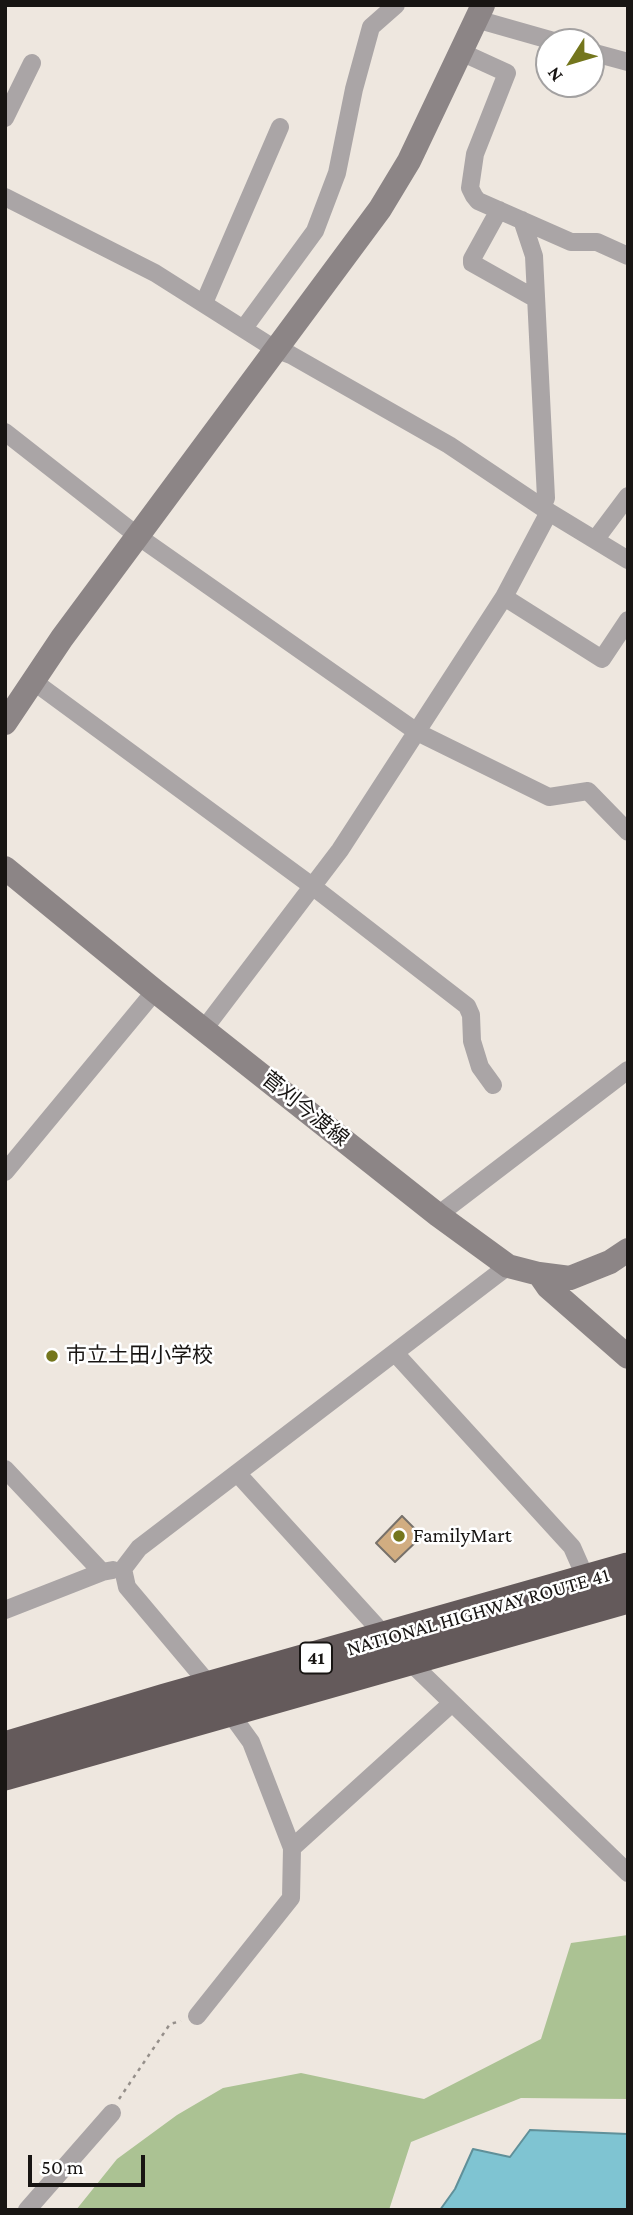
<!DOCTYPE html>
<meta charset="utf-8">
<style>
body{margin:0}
#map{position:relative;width:633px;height:2215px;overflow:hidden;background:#eee7df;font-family:"Crimson Pro",serif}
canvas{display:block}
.frame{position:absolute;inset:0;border:7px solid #181513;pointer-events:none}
.north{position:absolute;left:535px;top:28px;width:70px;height:70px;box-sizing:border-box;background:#fff;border:2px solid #a3a1a1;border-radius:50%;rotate:233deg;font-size:19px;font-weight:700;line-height:28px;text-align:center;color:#181513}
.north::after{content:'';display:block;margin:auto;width:24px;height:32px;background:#74761d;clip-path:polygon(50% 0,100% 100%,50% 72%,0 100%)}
.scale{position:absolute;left:28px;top:2155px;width:117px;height:32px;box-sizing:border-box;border:4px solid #181513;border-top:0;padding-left:9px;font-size:21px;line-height:24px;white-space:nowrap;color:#181513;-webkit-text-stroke:5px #fff;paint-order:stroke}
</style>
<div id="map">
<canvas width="633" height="2215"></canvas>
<div class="frame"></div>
<div class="north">N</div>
<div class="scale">50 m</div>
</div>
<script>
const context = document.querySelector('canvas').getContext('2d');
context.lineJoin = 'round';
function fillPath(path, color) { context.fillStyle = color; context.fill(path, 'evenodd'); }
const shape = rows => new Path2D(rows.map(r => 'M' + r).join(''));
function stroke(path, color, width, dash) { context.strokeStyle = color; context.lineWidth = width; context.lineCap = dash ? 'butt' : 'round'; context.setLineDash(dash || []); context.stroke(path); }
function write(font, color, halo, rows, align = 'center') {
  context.font = font + ' "Crimson Pro","Noto Sans JP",serif'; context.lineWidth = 5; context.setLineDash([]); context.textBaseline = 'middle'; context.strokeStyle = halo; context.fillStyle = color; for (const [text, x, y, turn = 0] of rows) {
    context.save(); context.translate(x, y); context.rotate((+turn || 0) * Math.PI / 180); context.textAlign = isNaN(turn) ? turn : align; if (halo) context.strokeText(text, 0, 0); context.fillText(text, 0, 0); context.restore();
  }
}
fillPath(shape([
 [628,1935,628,2099,521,2098,411,2142,389,2210,76,2210,117,2159,177,2115,223,2088,301,2073,424,2099,541,2039,571,1943]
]), '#abc293');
const water = shape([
 [530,2130,628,2134,628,2210,440,2210,455,2189,473,2149,510,2157,530,2130]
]);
fillPath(water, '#7fc4d2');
stroke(water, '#609099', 2);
const building = shape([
 [402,1516,422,1536,395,1562,376,1543,402,1516]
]);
fillPath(building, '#d1ad81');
stroke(building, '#77716a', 2);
stroke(shape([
 [119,2099,170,2024,181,2021]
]), '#958f8a', 2.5, [3.5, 5]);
stroke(shape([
 [476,19,557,42],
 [461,52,507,73,475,154,470,188,474,196,478,201,571,242,597,242,628,256],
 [591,52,628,62],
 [5,118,32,63],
 [5,197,155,273,275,349,291,355,449,445,549,512,628,560],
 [499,210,472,259,472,263,536,299],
 [522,220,534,256,546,498,542,507],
 [204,303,280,127],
 [244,328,315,231,337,173,354,89,371,27,396,5],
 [5,432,139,537,417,732,549,797,588,791,628,832],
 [595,540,628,496],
 [504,597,602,659,628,620],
 [33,681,312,886,467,1006,471,1015,472,1041,480,1067,493,1085],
 [204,1029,340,850,504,597,549,512],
 [5,1172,155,991],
 [438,1215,628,1070],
 [395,1353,572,1547,587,1581],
 [5,1469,102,1572],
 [237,1473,387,1638],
 [5,1610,102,1572,113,1570],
 [407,1659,628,1873],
 [452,1703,292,1848,251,1742,212,1688,127,1587,123,1569,139,1548,508,1266],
 [197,2016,291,1898,292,1848],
 [27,2210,112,2113]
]), '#aaa5a6', 18);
stroke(shape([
 [5,723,62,638,380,209,409,161,483,5],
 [5,868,155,991,438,1215,508,1266,539,1274,570,1278,610,1262,628,1250],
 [539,1274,548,1287,628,1357]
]), '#8c8586', 24);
stroke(shape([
 [5,1748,165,1700,628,1569],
 [5,1774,628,1597]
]), '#645a5b', 33);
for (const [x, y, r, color] of [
 [52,1356,7,"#74761d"],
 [399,1536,7,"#74761d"]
]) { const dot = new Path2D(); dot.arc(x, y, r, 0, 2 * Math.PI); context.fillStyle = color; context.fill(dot); stroke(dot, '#fff', 2.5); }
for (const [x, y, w] of [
 [316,1658,32]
]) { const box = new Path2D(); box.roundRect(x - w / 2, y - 15.5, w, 31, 5); context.fillStyle = '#fff'; context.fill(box); stroke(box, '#181513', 2); }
write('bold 19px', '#181513', null, [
 ["41",316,1658]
]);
write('21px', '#181513', '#fff', [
 ["菅刈今渡線",305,1109,39],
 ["NATIONAL HIGHWAY ROUTE 41",478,1612,-16]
]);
write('21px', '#181513', '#fff', [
 ["市立土田小学校",66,1356],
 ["FamilyMart",413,1536]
], 'left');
</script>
